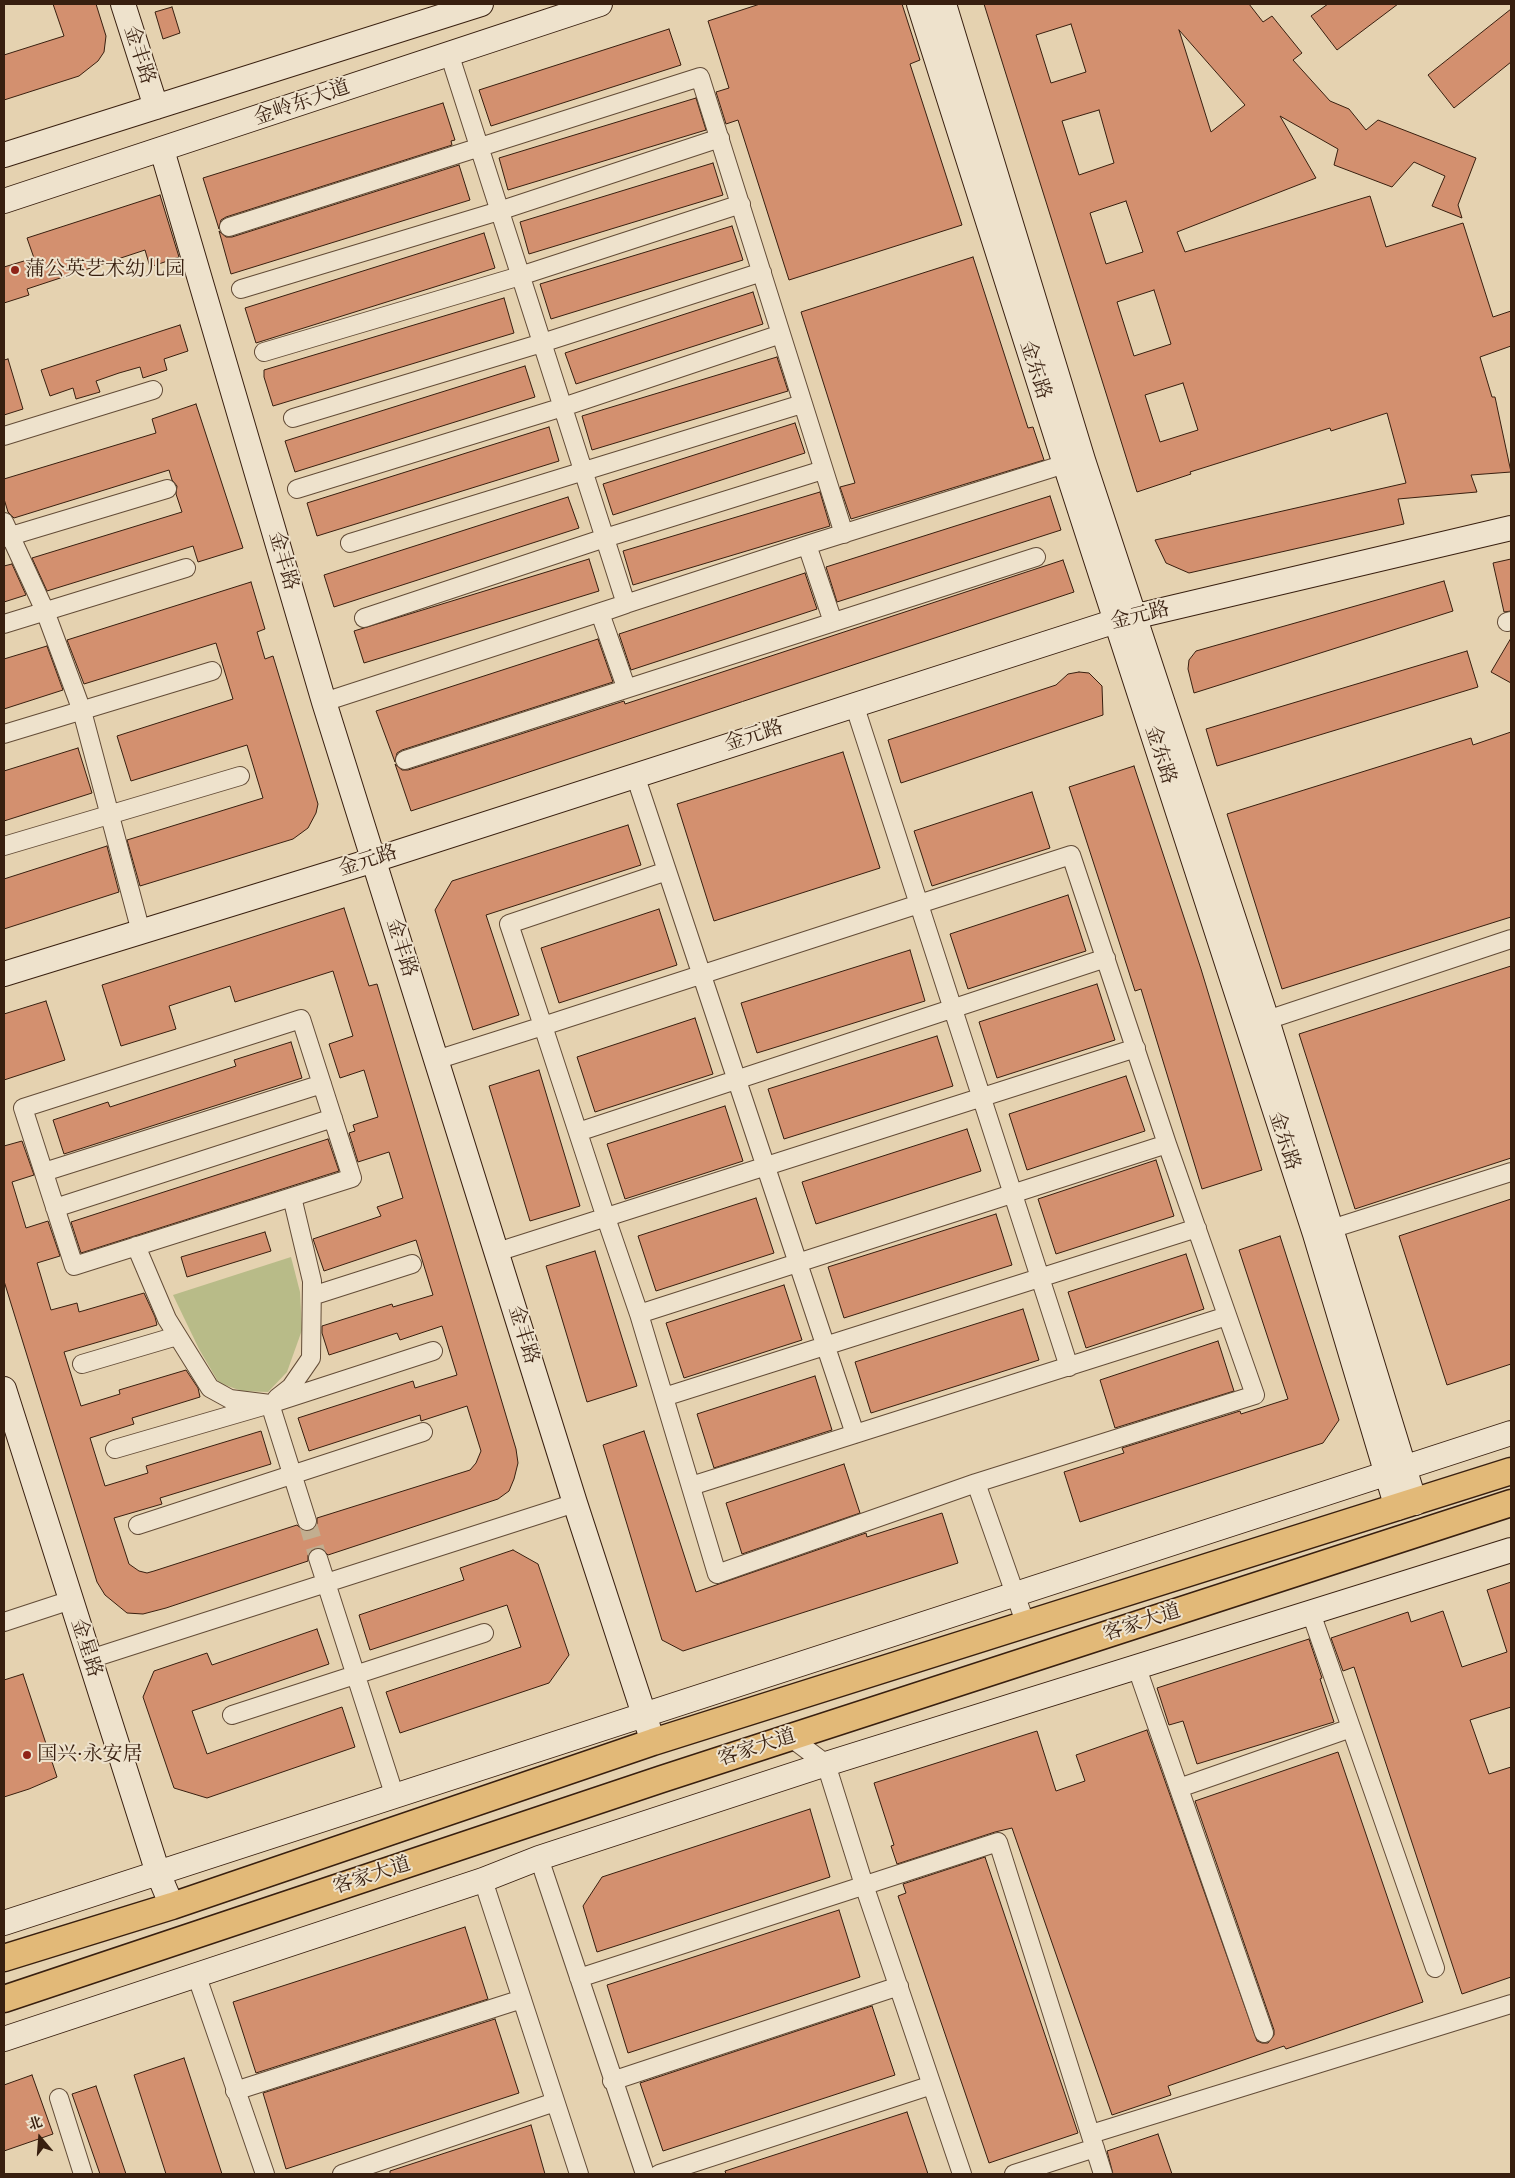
<!DOCTYPE html>
<meta charset="utf-8">
<style>
body{margin:0}
#map{position:relative;width:1515px;height:2178px;overflow:hidden;background:#e5d2b0;font-family:"Old Standard TT","Noto Serif SC",serif}
canvas{display:block}
.frame{position:absolute;inset:0;border:5px solid #381f0f;pointer-events:none}
.north{position:absolute;left:15px;top:2113px;width:50px;height:50px;-webkit-text-stroke:4px #eee2cc;paint-order:stroke;rotate:342deg;font-size:14px;font-weight:700;line-height:20px;text-align:center;color:#381f0f}
.north::after{content:'';display:block;margin:auto;width:18px;height:22px;background:#381f0f;clip-path:polygon(50% 0,100% 100%,50% 72%,0 100%)}
</style>
<div id="map">
<canvas width="1515" height="2178"></canvas>
<div class="frame"></div>
<div class="north">北</div>
</div>
<script>
const context = document.querySelector('canvas').getContext('2d');
context.lineJoin = 'round';
function fillPath(path, color) { context.fillStyle = color; context.fill(path, 'evenodd'); }
const shape = rows => new Path2D(rows.map(r => 'M' + r).join(''));
function stroke(path, color, width, dash) { context.strokeStyle = color; context.lineWidth = width; context.lineCap = dash ? 'butt' : 'round'; context.setLineDash(dash || []); context.stroke(path); }
function write(font, color, halo, rows, align = 'center') {
  context.font = font + ' "Old Standard TT","Noto Serif SC",serif'; context.lineWidth = 4; context.setLineDash([]); context.textBaseline = 'middle'; context.strokeStyle = halo; context.fillStyle = color; for (const [text, x, y, turn = 0] of rows) {
    context.save(); context.translate(x, y); context.rotate((+turn || 0) * Math.PI / 180); context.textAlign = isNaN(turn) ? turn : align; if (halo) context.strokeText(text, 0, 0); context.fillText(text, 0, 0); context.restore();
  }
}
fillPath(shape([
 [291,1257,300,1292,302,1330,287,1372,268,1392,242,1391,219,1383,199,1349,173,1295]
]), '#b8bb88');
const building = shape([
 [53,4,96,4,106,36,104,52,98,61,79,76,4,100,4,55,64,36,53,4],
 [760,4,902,4,920,60,910,64,962,225,789,280,738,120,726,124,716,92,729,88,708,21,760,4],
 [984,4,1249,4,1263,22,1272,16,1302,53,1293,60,1330,101,1349,109,1366,130,1378,120,1476,158,1458,205,1462,218,1432,206,1445,176,1414,162,1392,187,1334,165,1338,149,1280,116,1316,178,1177,232,1185,252,1370,196,1386,247,1463,223,1493,317,1511,311,1511,346,1480,357,1492,397,1495,397,1511,472,1471,475,1477,492,1398,499,1404,524,1189,573,1166,563,1155,540,1406,483,1387,413,1331,431,1330,428,1190,472,1191,474,1137,492,984,4],
 [1071,24,1086,72,1051,83,1036,35,1071,24],
 [1179,30,1245,105,1211,132,1179,30],
 [1099,110,1114,163,1079,175,1062,121,1099,110],
 [1126,201,1143,252,1106,264,1090,213,1126,201],
 [1154,290,1171,344,1134,356,1117,302,1154,290],
 [1183,383,1198,430,1160,442,1145,395,1183,383],
 [1328,4,1398,4,1337,50,1311,16,1328,4],
 [172,7,180,33,163,39,155,12,172,7],
 [1511,9,1511,62,1454,108,1428,75,1511,9],
 [669,29,681,65,491,126,479,90,669,29],
 [696,98,706,130,508,190,499,158,696,98],
 [443,103,455,140,451,141,452,145,226,217,221,220,219,229,203,178,443,103],
 [713,163,723,195,529,254,520,222,713,163],
 [459,165,470,200,231,274,219,231,226,237,232,237,459,165],
 [160,195,179,257,150,267,145,250,27,289,29,295,4,303,4,267,34,258,27,238,160,195],
 [732,226,743,260,551,319,540,284,732,226],
 [484,233,495,268,256,343,245,308,484,233],
 [973,257,1028,428,1033,427,1044,460,851,519,840,487,855,483,801,312,973,257],
 [753,292,763,324,576,384,565,353,753,292],
 [504,298,514,333,273,406,264,377,264,370,504,298],
 [180,325,188,351,164,359,167,370,143,378,140,367,119,373,96,381,100,392,76,399,73,388,50,396,41,370,180,325],
 [777,357,788,391,592,450,582,416,777,357],
 [8,359,23,409,4,415,4,360,8,359],
 [525,366,535,397,295,472,285,441,525,366],
 [196,404,243,548,198,562,193,546,47,591,32,558,182,512,176,494,177,486,172,480,169,470,14,518,8,512,4,499,4,479,156,433,152,419,196,404],
 [795,423,805,453,613,515,603,484,795,423],
 [549,427,559,461,317,536,307,503,549,427],
 [820,492,830,526,633,585,623,551,820,492],
 [1050,496,1061,530,837,602,826,567,1050,496],
 [568,497,579,528,334,607,324,575,568,497],
 [589,559,599,591,364,663,354,631,589,559],
 [1511,559,1511,611,1504,612,1493,563,1511,559],
 [1063,560,1074,592,411,811,395,764,402,770,408,770,624,701,625,704,1063,560],
 [12,564,26,595,4,602,4,566,12,564],
 [805,573,817,609,631,670,619,634,805,573],
 [1444,581,1453,611,1194,693,1188,669,1189,660,1196,651,1444,581],
 [251,582,265,629,257,632,265,659,273,656,318,804,316,813,308,828,293,839,140,886,127,840,263,798,247,745,131,781,117,736,233,699,216,643,84,684,67,640,251,582],
 [1511,638,1511,683,1491,672,1511,638],
 [598,639,613,682,402,750,397,753,395,762,376,711,598,639],
 [47,646,63,690,4,709,4,659,47,646],
 [1467,651,1478,687,1217,766,1206,729,1467,651],
 [1079,672,1089,673,1102,686,1103,715,901,783,888,740,1056,685,1068,674,1079,672],
 [1511,732,1511,917,1282,989,1227,814,1471,738,1473,745,1511,732],
 [78,748,92,793,4,821,4,771,78,748],
 [843,752,880,868,714,921,677,804,843,752],
 [1134,766,1201,969,1262,1170,1202,1189,1141,989,1135,991,1069,787,1134,766],
 [1032,792,1050,848,932,886,914,831,1032,792],
 [628,825,641,865,486,915,519,1015,473,1030,435,910,452,881,628,825],
 [107,846,119,892,4,929,4,879,107,846],
 [1068,895,1086,951,968,989,950,934,1068,895],
 [344,908,369,986,377,984,516,1449,518,1463,514,1479,509,1491,498,1499,328,1555,321,1548,314,1548,308,1555,308,1561,166,1608,143,1614,127,1613,105,1595,97,1582,4,1281,4,1146,22,1141,34,1175,12,1182,26,1228,48,1221,60,1256,37,1263,51,1310,77,1303,79,1312,144,1293,155,1317,157,1325,64,1352,81,1406,120,1394,119,1390,186,1370,198,1388,200,1397,132,1418,134,1424,90,1438,105,1486,148,1473,146,1466,261,1431,271,1464,160,1498,162,1504,114,1518,129,1564,139,1571,147,1573,154,1571,297,1525,304,1531,311,1531,317,1524,317,1518,470,1470,476,1463,481,1451,467,1406,421,1421,420,1415,309,1451,298,1418,413,1381,415,1388,457,1375,442,1326,400,1340,397,1333,329,1355,322,1333,322,1326,392,1304,393,1307,433,1295,416,1240,324,1271,313,1239,381,1216,377,1207,403,1198,389,1152,358,1162,349,1133,355,1131,353,1125,378,1117,364,1070,340,1078,329,1044,353,1036,333,971,235,1002,230,986,169,1006,176,1029,121,1046,102,985,344,908],
 [659,909,677,965,559,1003,541,948,659,909],
 [910,950,925,1001,757,1053,741,1003,910,950],
 [1511,966,1511,1158,1355,1209,1299,1034,1511,966],
 [1097,984,1115,1040,997,1078,979,1022,1097,984],
 [46,1001,65,1060,4,1080,4,1014,46,1001],
 [695,1018,713,1074,595,1112,577,1057,695,1018],
 [937,1036,953,1086,784,1139,768,1089,937,1036],
 [291,1042,302,1078,64,1154,53,1120,108,1102,110,1107,236,1066,234,1060,291,1042],
 [539,1070,580,1206,530,1221,489,1086,539,1070],
 [1126,1076,1145,1131,1027,1170,1009,1114,1126,1076],
 [725,1106,743,1161,625,1199,607,1144,725,1106],
 [967,1129,981,1171,816,1224,802,1182,967,1129],
 [328,1139,339,1171,81,1253,71,1222,328,1139],
 [1156,1160,1174,1216,1056,1254,1038,1199,1156,1160],
 [756,1198,774,1253,656,1291,638,1236,756,1198],
 [1511,1199,1511,1364,1447,1385,1399,1236,1511,1199],
 [996,1214,1012,1265,844,1318,828,1267,996,1214],
 [265,1232,271,1251,187,1277,181,1257,265,1232],
 [1280,1236,1339,1420,1323,1443,1080,1522,1064,1472,1124,1453,1122,1448,1240,1411,1241,1414,1288,1399,1239,1250,1280,1236],
 [595,1251,637,1386,587,1402,546,1266,595,1251],
 [1186,1254,1204,1309,1086,1348,1068,1292,1186,1254],
 [784,1285,802,1340,684,1378,666,1323,784,1285],
 [1023,1309,1039,1360,871,1413,855,1362,1023,1309],
 [1218,1341,1234,1391,1115,1428,1100,1380,1218,1341],
 [815,1376,832,1430,714,1468,697,1414,815,1376],
 [644,1431,696,1592,866,1533,867,1537,942,1513,958,1563,683,1651,662,1640,603,1445,644,1431],
 [844,1464,860,1513,742,1554,726,1503,844,1464],
 [513,1550,538,1564,569,1655,549,1683,400,1733,386,1692,521,1647,507,1605,370,1650,359,1615,464,1580,460,1568,513,1550],
 [1511,1582,1511,1707,1470,1720,1489,1774,1511,1767,1511,1977,1462,1994,1354,1667,1343,1671,1331,1638,1408,1612,1411,1622,1443,1611,1462,1667,1507,1652,1487,1590,1511,1582],
 [317,1629,329,1664,192,1711,207,1754,342,1707,355,1747,207,1798,174,1788,143,1697,154,1671,207,1653,212,1665,317,1629],
 [1309,1639,1322,1678,1320,1679,1334,1722,1197,1764,1183,1721,1169,1725,1157,1688,1309,1639],
 [23,1674,57,1777,29,1789,4,1797,4,1680,23,1674],
 [1147,1730,1257,2041,1262,2043,1268,2043,1274,2035,1274,2030,1195,1801,1338,1752,1423,2002,1286,2049,1284,2046,1168,2086,1171,2095,1112,2115,1012,1828,995,1832,897,1864,891,1846,894,1845,874,1783,1037,1731,1056,1791,1085,1781,1076,1755,1147,1730],
 [810,1809,830,1877,597,1952,583,1906,602,1877,810,1809],
 [985,1857,1078,2133,989,2163,898,1896,906,1893,903,1884,985,1857],
 [839,1910,860,1977,628,2053,607,1985,839,1910],
 [465,1927,488,1999,256,2073,233,2002,465,1927],
 [872,2006,895,2075,663,2151,640,2083,872,2006],
 [495,2019,519,2093,286,2169,263,2093,495,2019],
 [184,2058,222,2174,166,2174,134,2075,184,2058],
 [32,2075,53,2134,4,2151,4,2085,32,2075],
 [96,2086,126,2174,100,2174,72,2094,96,2086],
 [907,2112,928,2174,726,2174,725,2171,907,2112],
 [531,2125,545,2174,390,2174,390,2171,531,2125],
 [1158,2134,1172,2174,1113,2174,1107,2151,1158,2134]
]);
fillPath(building, '#d3906f');
stroke(building, '#381f0f', 1);
stroke(shape([
 [307,1521,318,1558]
]), '#c2ae90', 18, [18, 9]);
const street = shape([
 [449,53,626,604,600,613,626,687],
 [229,227,700,77,844,534],
 [241,289,499,211,720,138],
 [264,352,520,276,741,204],
 [293,418,542,343,762,272],
 [4,436,153,390],
 [297,489,563,407,781,334],
 [4,522,45,611,82,711,141,932],
 [4,538,167,489],
 [350,543,802,404],
 [807,545,833,622],
 [364,618,605,538,823,470],
 [1507,622,1511,621],
 [4,624,186,568],
 [324,702,807,545,1065,464],
 [854,704,1069,1367],
 [4,734,212,671],
 [405,760,1036,557],
 [635,775,855,1434],
 [4,846,240,776],
 [301,1019,352,1178,74,1266,23,1108,301,1019],
 [1267,1020,1511,939],
 [436,1060,543,1026,919,904,1071,855,1167,1144,1255,1395,976,1483,717,1574,639,1314,606,1218,543,1026,509,924,667,871],
 [578,1132,1106,958],
 [44,1172,322,1084],
 [55,1208,333,1118],
 [1331,1229,1511,1172],
 [136,1246,167,1319,210,1388,230,1399,270,1404,307,1521],
 [497,1252,1136,1048],
 [312,1296,412,1264],
 [639,1314,1167,1144],
 [82,1364,177,1336],
 [664,1397,1197,1228],
 [277,1398,291,1387,311,1358,312,1281,292,1197],
 [115,1449,270,1404,433,1351],
 [976,1483,1026,1625],
 [691,1486,1227,1316],
 [138,1525,423,1432],
 [318,1558,395,1797],
 [1311,1613,1435,1968],
 [4,1622,71,1600],
 [90,1659,575,1503],
 [1137,1668,1264,2033],
 [232,1715,484,1633],
 [790,1737,826,1764,864,1885,962,2174],
 [1179,1788,1351,1728],
 [539,1858,645,2174],
 [483,1880,579,2174],
 [196,1974,265,2174],
 [579,1978,998,1842,1103,2174],
 [612,2081,899,1986],
 [235,2091,522,1999],
 [59,2098,83,2174],
 [1091,2134,1511,2004],
 [342,2174,555,2102],
 [659,2174,932,2085],
 [1014,2174,1095,2148]
]);
const secondary = shape([
 [123,4,156,107],
 [919,4,1065,464,1315,1234,1397,1508],
 [944,4,1083,460,1267,1020,1415,1503],
 [162,150,324,702,575,1503,653,1742],
 [4,155,481,4],
 [4,201,600,4],
 [4,974,374,860,1116,621,1511,528],
 [4,1389,158,1873,172,1906],
 [4,1923,1511,1433],
 [4,2039,483,1880,539,1858,826,1764,1511,1550]
]);
const primary = shape([
 [4,1958,172,1906,653,1742,1511,1471],
 [4,1999,662,1779,1511,1503]
]);
stroke(street, '#634c37', 20);
stroke(secondary, '#381f0f', 26);
stroke(primary, '#381f0f', 29);
stroke(street, '#eee2cc', 18);
stroke(secondary, '#eee2cc', 24);
stroke(primary, '#e2b978', 26);
for (const [x, y, r, color] of [
 [15,270,5,"#8f2418"],
 [27,1755,5,"#8f2418"]
]) { const dot = new Path2D(); dot.arc(x, y, r, 0, 2 * Math.PI); context.fillStyle = color; context.fill(dot); stroke(dot, '#eee2cc', 2); }
write('20px', '#381f0f', '#eee2cc', [
 ["金丰路",139,55,72],
 ["金岭东大道",302,103,-19],
 ["金东路",1035,370,72],
 ["金丰路",283,561,74],
 ["金元路",1140,616,-14],
 ["金元路",754,736,-18],
 ["金东路",1160,755,72],
 ["金元路",368,861,-18],
 ["金丰路",401,948,73],
 ["金东路",1284,1141,72],
 ["金丰路",523,1335,73],
 ["客家大道",1142,1623,-18],
 ["金星路",86,1648,72],
 ["客家大道",757,1748,-18],
 ["客家大道",372,1876,-18]
]);
write('20px', '#381f0f', '#eee2cc', [
 ["蒲公英艺术幼儿园",25,270],
 ["国兴·永安居",37,1755]
], 'left');
</script>
